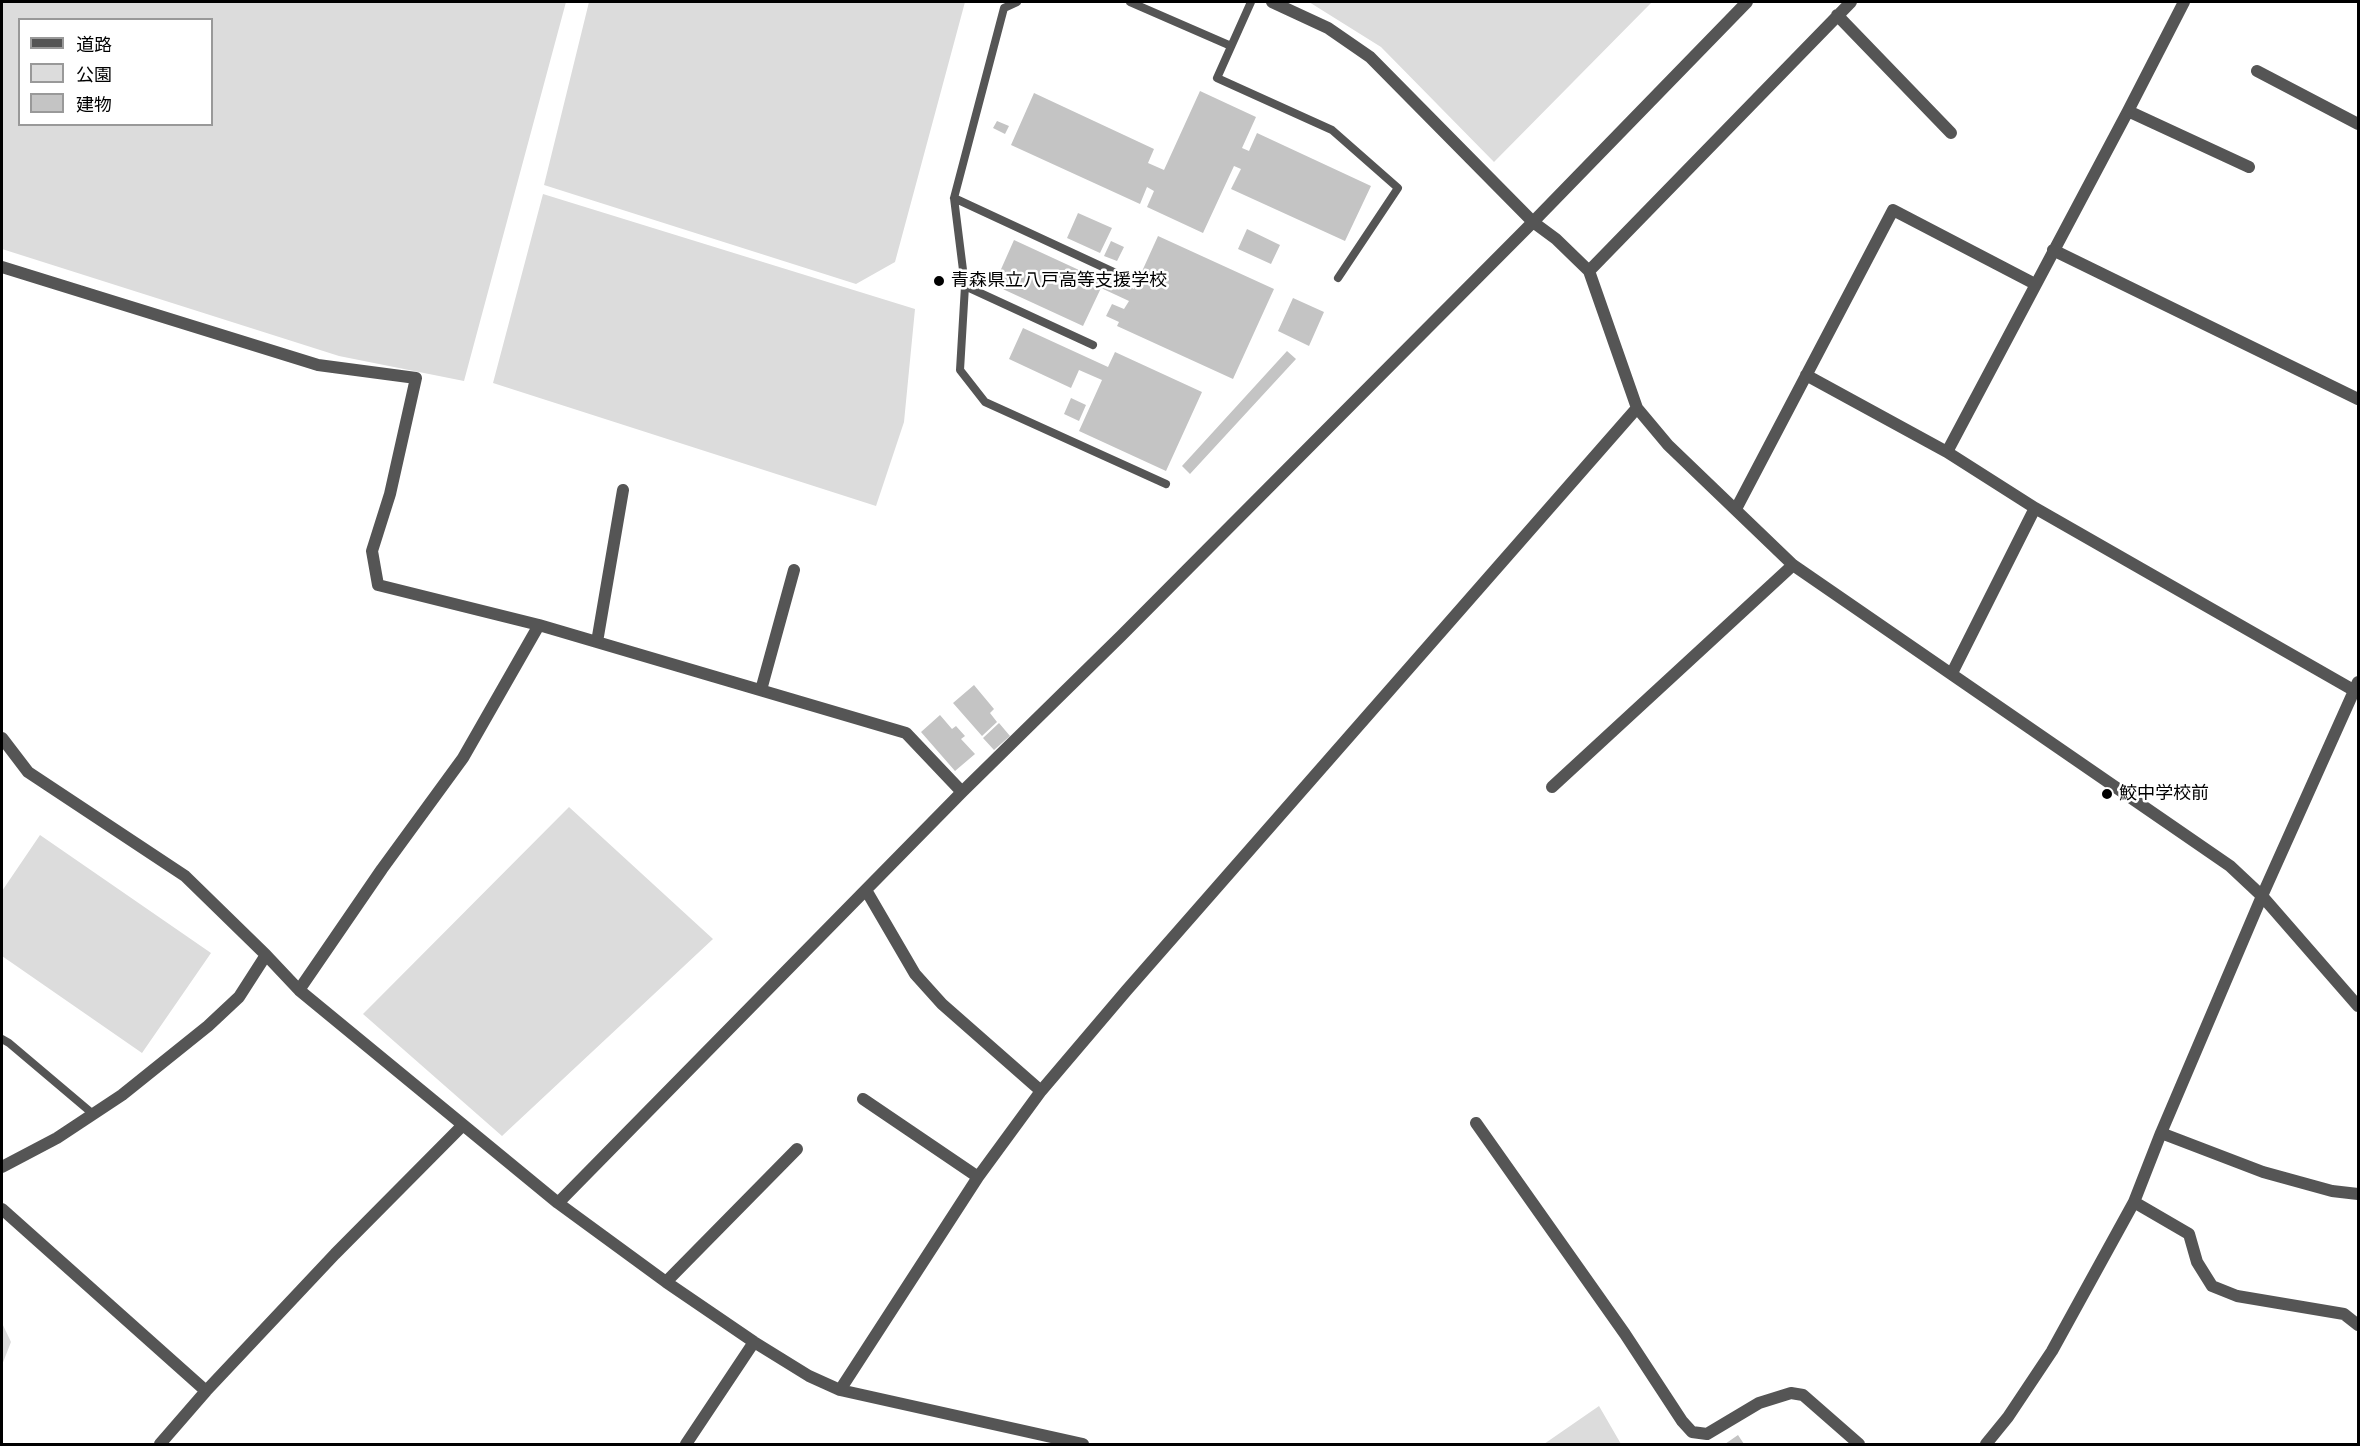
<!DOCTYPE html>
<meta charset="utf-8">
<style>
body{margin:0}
#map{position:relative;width:2360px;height:1446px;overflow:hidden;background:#fff;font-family:"PT Sans Narrow","Noto Sans JP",sans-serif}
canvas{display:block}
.frame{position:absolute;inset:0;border:3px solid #000;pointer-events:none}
.legend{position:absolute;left:18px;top:18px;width:195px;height:108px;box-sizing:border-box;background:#fff;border:2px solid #999;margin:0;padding:8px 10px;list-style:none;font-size:18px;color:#000}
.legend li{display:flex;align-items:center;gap:12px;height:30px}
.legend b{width:30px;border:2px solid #999}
</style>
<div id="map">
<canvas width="2360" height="1446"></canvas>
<div class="frame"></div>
<ul class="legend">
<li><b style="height:8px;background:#555"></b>道路</li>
<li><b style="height:16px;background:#dcdcdc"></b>公園</li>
<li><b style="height:16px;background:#c4c4c4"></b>建物</li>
</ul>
</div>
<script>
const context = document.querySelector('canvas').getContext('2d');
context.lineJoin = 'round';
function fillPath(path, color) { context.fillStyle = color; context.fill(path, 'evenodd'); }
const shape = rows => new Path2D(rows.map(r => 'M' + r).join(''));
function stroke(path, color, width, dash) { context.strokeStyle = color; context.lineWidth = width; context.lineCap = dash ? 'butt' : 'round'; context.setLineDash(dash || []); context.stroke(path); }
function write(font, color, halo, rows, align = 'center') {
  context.font = font + ' "PT Sans Narrow","Noto Sans JP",sans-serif'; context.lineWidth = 5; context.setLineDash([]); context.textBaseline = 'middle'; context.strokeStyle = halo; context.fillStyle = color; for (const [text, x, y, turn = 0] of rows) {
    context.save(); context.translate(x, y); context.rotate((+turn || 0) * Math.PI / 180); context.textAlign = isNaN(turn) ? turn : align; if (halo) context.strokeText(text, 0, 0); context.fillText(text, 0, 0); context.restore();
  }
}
fillPath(shape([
 [2,2,566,2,464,381,339,356,2,249],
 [20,20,212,20,212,124,20,124],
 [589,2,965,2,895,262,856,284,544,185],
 [1309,2,1652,2,1494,162,1381,47],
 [543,194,915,309,904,422,876,506,493,383],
 [569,807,713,939,502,1136,363,1014],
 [40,835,211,953,142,1053,2,956,2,891],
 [2,1323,11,1342,2,1365],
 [1599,1406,1621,1444,1544,1444]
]), '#dcdcdc');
fillPath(shape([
 [1200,91,1256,117,1242,148,1249,151,1257,133,1371,186,1345,241,1231,189,1241,169,1234,166,1203,233,1147,207,1154,191,1147,187,1140,204,1011,145,1034,93,1154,149,1148,163,1164,170],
 [997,121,1009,126,1005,134,993,128],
 [1078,213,1112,228,1100,253,1067,238],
 [1247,229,1280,245,1271,264,1238,249],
 [1158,236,1274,289,1233,379,1117,326,1119,322,1106,316,1112,304,1124,309,1129,301,1101,288,1083,326,994,285,1014,240,1092,276,1094,271,1134,289],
 [1111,241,1124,247,1117,261,1104,256],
 [1293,298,1324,312,1309,346,1278,331],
 [1023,328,1108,367,1115,352,1202,392,1166,471,1079,431,1102,380,1079,370,1071,388,1009,359],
 [1287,351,1296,359,1190,474,1182,466],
 [1071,398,1086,405,1079,421,1064,414],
 [974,685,994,709,990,713,997,722,982,736,953,703],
 [940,715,952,729,956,726,965,736,961,739,975,754,955,771,921,732],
 [999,723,1010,736,994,750,983,738],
 [1738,1435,1744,1444,1725,1444]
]), '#c4c4c4');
stroke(shape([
 [1017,2,1004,8,954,198,965,286,960,370,985,402,1166,484],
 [1130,2,1231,46],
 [1251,2,1217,78,1332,130,1398,188,1338,278],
 [954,198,1120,275],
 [965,286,1093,345],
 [2,1039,9,1043,93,1114]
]), '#555', 8);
stroke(shape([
 [1272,2,1328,28,1370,57,1533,222,1556,239,1589,271,1637,408,1668,445,1793,565,2230,866,2262,896,2358,1006],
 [1837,15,1951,133],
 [2257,71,2358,124],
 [2128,111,2249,167],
 [2053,250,2358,399],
 [2,267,318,365,416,378,390,494,372,551,378,585,539,625,906,733,962,792],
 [1589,271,1851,2],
 [1806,375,1947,452,2035,508,2355,691],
 [1947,452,2128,111,2184,2],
 [1736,509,1893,210,2035,284],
 [597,642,623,490],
 [1952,673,2035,508],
 [761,690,794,570],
 [2,738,28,772,185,876,266,955,239,997,208,1026,122,1095,57,1138,2,1167],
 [1552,787,1793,565],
 [866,890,915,974,942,1004,1041,1091],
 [266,955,299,990,558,1203,666,1282,754,1342,809,1376,840,1390,1083,1444],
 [299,990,382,869,463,758,539,625],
 [863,1099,978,1177],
 [1476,1123,1625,1334,1682,1421,1692,1432,1707,1434,1759,1403,1791,1393,1803,1395,1859,1444],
 [2161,1133,2263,1172,2332,1191,2358,1194],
 [2134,1202,2189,1234,2197,1262,2212,1286,2237,1296,2344,1314,2358,1325],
 [558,1203,962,792,1121,636,1533,222,1747,2],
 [2,1209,206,1391],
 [666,1282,797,1149],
 [840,1390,978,1177,1041,1091,1126,991,1637,408],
 [160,1444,206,1391,335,1254,463,1125],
 [686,1444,754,1342],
 [1986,1444,2008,1417,2052,1351,2134,1202,2161,1133,2262,896,2358,682]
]), '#555', 12);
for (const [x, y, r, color] of [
 [939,281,6,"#000"],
 [2107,794,6,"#000"]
]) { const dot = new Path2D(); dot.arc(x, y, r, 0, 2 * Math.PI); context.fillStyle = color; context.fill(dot); stroke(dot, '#fff', 2); }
write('18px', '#000', '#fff', [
 ["青森県立八戸高等支援学校",951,281],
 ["鮫中学校前",2119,794]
], 'left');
</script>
